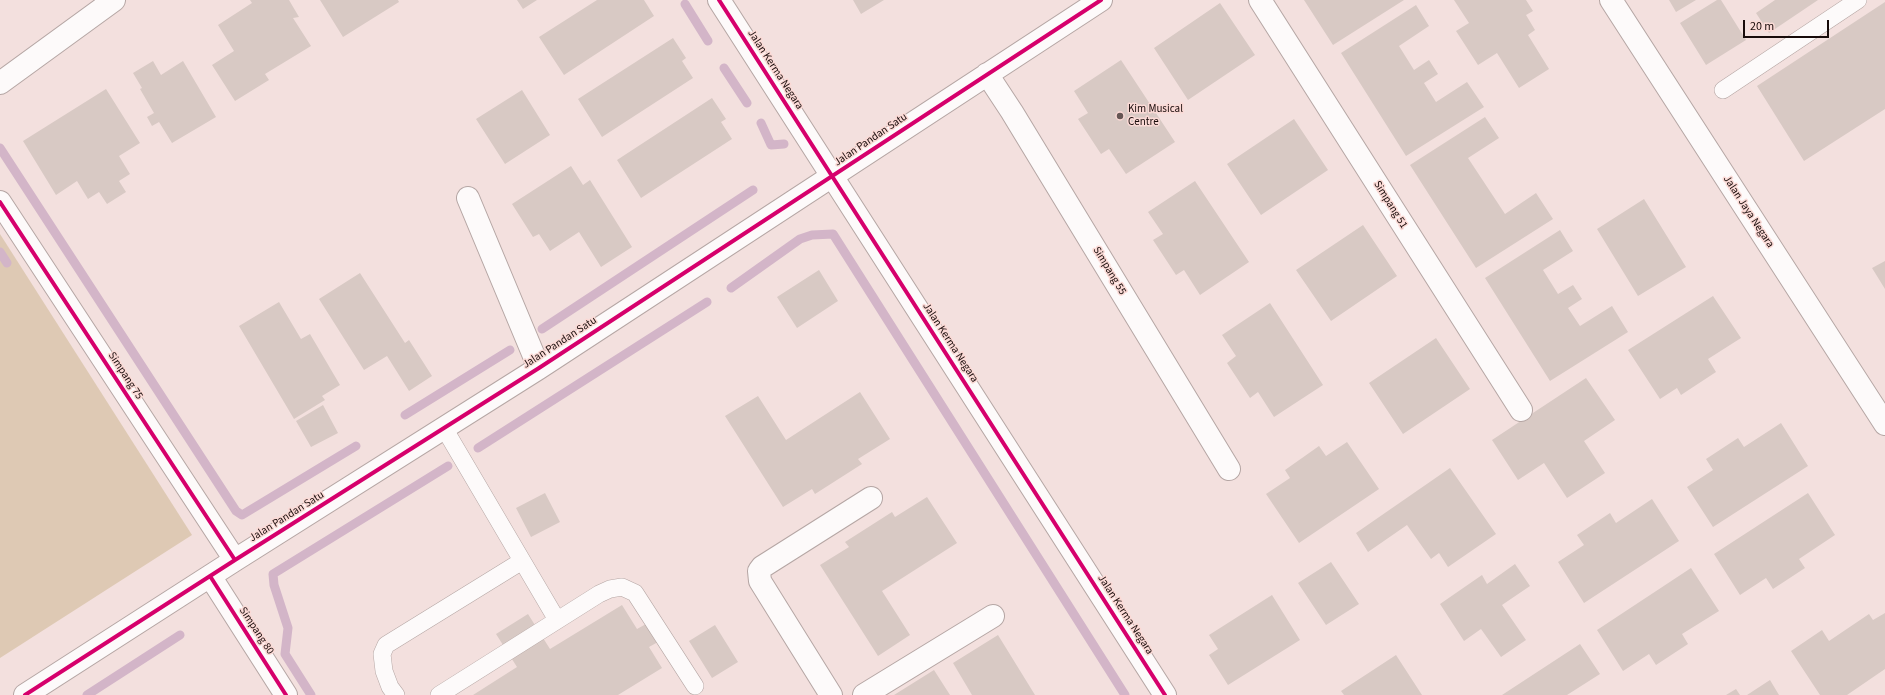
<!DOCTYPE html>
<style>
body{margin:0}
#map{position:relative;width:1885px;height:695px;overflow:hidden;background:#f3e0de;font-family:"Source Sans 3",sans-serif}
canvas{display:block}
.scale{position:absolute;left:1743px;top:20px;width:86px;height:18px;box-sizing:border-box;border:2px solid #180b0a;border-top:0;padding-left:5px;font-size:12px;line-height:14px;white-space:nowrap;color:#180b0a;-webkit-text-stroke:3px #fbdad6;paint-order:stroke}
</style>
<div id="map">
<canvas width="1885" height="695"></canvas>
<div class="scale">20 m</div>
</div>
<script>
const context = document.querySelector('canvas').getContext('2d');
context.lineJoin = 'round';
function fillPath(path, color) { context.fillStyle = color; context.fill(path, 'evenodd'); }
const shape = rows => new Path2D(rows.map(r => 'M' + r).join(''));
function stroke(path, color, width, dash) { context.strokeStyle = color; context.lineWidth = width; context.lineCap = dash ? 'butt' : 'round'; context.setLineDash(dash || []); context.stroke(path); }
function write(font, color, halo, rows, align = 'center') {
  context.font = font + ' "Source Sans 3",sans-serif'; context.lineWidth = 3; context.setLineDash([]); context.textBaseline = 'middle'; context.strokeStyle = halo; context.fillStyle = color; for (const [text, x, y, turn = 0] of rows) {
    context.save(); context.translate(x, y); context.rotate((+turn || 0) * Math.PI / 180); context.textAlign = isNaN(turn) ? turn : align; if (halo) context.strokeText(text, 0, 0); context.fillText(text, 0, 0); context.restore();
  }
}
fillPath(shape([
 [0,234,192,535,0,658]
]), '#dec9b4');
stroke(shape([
 [685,4,708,41],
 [724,68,747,103],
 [761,123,771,145,784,144],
 [0,148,236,511,242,515,356,446],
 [0,252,7,263],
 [731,288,800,239,812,235,833,234,1125,695],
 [542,329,753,190],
 [405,415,510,350],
 [478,448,707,302],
 [87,695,180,635],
 [311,695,285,654,288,628,274,585,273,574,448,466]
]), '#d3b5c8', 9);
fillPath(shape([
 [250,0,289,0,299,17,293,18,311,46,265,74,269,80,235,101,212,65,234,51,218,25,252,3],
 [320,0,398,0,399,2,343,37],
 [517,0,537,0,523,9],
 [597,0,644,0,654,16,564,75,539,37],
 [853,0,884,0,861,14],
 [1304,0,1404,0,1333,45],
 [1454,0,1526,0,1533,11,1526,15,1535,30,1528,35,1549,69,1519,88,1497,53,1478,65,1456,31,1469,23],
 [1669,0,1696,0,1676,12],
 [1717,0,1721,0,1746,40,1706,65,1680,23],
 [1775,0,1818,0,1769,33,1756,13],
 [1885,2,1885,109,1804,161,1757,86],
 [1220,3,1255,55,1188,100,1154,48],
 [1416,5,1429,26,1399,46,1414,70,1429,60,1438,74,1424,83,1436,102,1467,82,1484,107,1406,156,1341,53],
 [673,38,686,58,682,61,693,78,602,137,578,99],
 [1121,60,1175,142,1126,174,1109,149,1101,154,1078,119,1088,113,1074,91],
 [153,61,161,75,183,61,216,117,172,143,159,122,152,126,147,117,154,113,140,89,142,88,133,73],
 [106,89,140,143,119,156,130,174,119,181,126,192,107,204,99,192,88,199,77,181,56,195,23,141],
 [522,90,550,135,505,164,476,119],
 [712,98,726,119,721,122,732,139,641,198,617,160],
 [1485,117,1499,138,1468,158,1505,214,1536,193,1553,219,1476,268,1410,165],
 [1294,119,1328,170,1261,215,1227,164],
 [571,166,583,185,590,180,632,247,601,267,579,232,550,251,539,234,533,237,512,204],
 [1195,181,1249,262,1200,295,1184,270,1176,275,1153,240,1163,234,1148,212],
 [1644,199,1686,267,1638,296,1597,229],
 [1363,225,1397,276,1331,321,1296,270],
 [1560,230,1573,251,1543,270,1558,294,1573,285,1582,299,1568,308,1580,326,1612,306,1628,332,1550,381,1485,278],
 [1885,261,1885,289,1872,268],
 [819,270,838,301,797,328,777,297],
 [360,273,405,343,409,340,432,376,409,391,387,356,364,370,319,299],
 [1713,296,1741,338,1708,359,1716,372,1681,395,1677,388,1660,399,1628,350],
 [279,302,301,339,310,334,340,385,322,396,325,400,294,419,239,326],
 [1270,303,1323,385,1274,417,1258,392,1250,398,1227,363,1236,356,1222,335],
 [1436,338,1470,389,1403,434,1369,383],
 [1586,378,1615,420,1584,441,1605,473,1567,498,1544,463,1518,480,1492,440],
 [860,392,890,439,858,459,862,464,815,494,812,489,783,507,725,416,758,396,786,440],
 [323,405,338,433,311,447,296,421],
 [1781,423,1808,466,1713,527,1687,487,1713,470,1706,459,1738,438,1744,447],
 [1347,442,1379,489,1299,543,1266,494,1290,478,1285,470,1319,446,1326,456],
 [1450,468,1496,534,1448,567,1439,553,1431,559,1407,525,1368,552,1356,533],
 [545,493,560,522,531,537,516,508],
 [1808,493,1835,535,1799,559,1805,568,1773,589,1766,578,1740,595,1714,554],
 [927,497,957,543,882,591,910,635,878,656,820,565,849,547,845,542,892,512,895,517],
 [1652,499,1679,541,1584,603,1558,562,1584,545,1577,535,1610,513,1616,523],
 [1331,562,1359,604,1326,625,1298,583],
 [1515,564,1530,586,1502,605,1526,640,1501,657,1481,629,1464,641,1440,604,1482,575,1487,584],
 [1691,568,1719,611,1682,634,1688,644,1656,665,1649,654,1623,671,1597,630],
 [1272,595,1300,640,1228,685,1209,655,1218,649,1209,635],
 [622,605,637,629,646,624,658,642,649,647,662,668,618,695,473,695,517,667,496,634,528,614,550,649],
 [1885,613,1885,669,1847,695,1820,695,1791,651,1822,630,1829,641,1869,614,1873,620],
 [715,625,738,662,712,678,689,641],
 [998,635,1035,695,972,695,953,663],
 [1580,644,1600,674,1567,695,1502,695],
 [1396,655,1422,695,1344,695,1341,691],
 [934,670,950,695,894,695],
 [1770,680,1779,695,1747,695],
 [1736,689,1740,695,1726,695]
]), '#d8c9c4');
const service = shape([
 [1723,90,1858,0],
 [444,428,557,620],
 [396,695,390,687,384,671,382,654,386,645,522,561],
 [439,695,599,594,610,589,622,587,635,593,695,686]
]);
const minor = shape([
 [719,0,1165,695],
 [1260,0,1521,410],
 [1611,0,1885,424],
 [987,74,1012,112,1229,469],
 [0,83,114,0],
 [468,198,539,368],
 [0,202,235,560],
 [210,576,286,695],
 [25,695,235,560,539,368,1101,0],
 [831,695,760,581,759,571,762,567,871,498],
 [864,695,993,616]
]);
stroke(service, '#b5a6a4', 18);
stroke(minor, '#b5a6a4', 24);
stroke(service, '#fdfafa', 17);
stroke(minor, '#fdfafa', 22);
stroke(shape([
 [719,0,1165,695],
 [0,202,235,560],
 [210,576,286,695],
 [25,695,235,560,539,368,1101,0]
]), '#d6006c', 4);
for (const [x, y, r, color] of [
 [1120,116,4,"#655654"]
]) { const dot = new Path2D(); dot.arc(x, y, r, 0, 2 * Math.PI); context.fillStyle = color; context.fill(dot); stroke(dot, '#fbdad6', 1.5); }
write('11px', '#180b0a', '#fbdad6', [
 ["Jalan Kerma Negara",775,70,57],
 ["Jalan Pandan Satu",871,140,-34],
 ["Simpang 51",1390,205,58],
 ["Jalan Jaya Negara",1748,212,57],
 ["Simpang 55",1109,271,59],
 ["Jalan Pandan Satu",560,343,-33],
 ["Jalan Kerma Negara",950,343,57],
 ["Simpang 75",125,376,57],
 ["Jalan Pandan Satu",287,517,-32],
 ["Jalan Kerma Negara",1125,615,57],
 ["Simpang 80",256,631,57]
]);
write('11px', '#180b0a', '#fbdad6', [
 ["Kim Musical",1128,110],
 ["Centre",1128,123]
], 'left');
</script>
